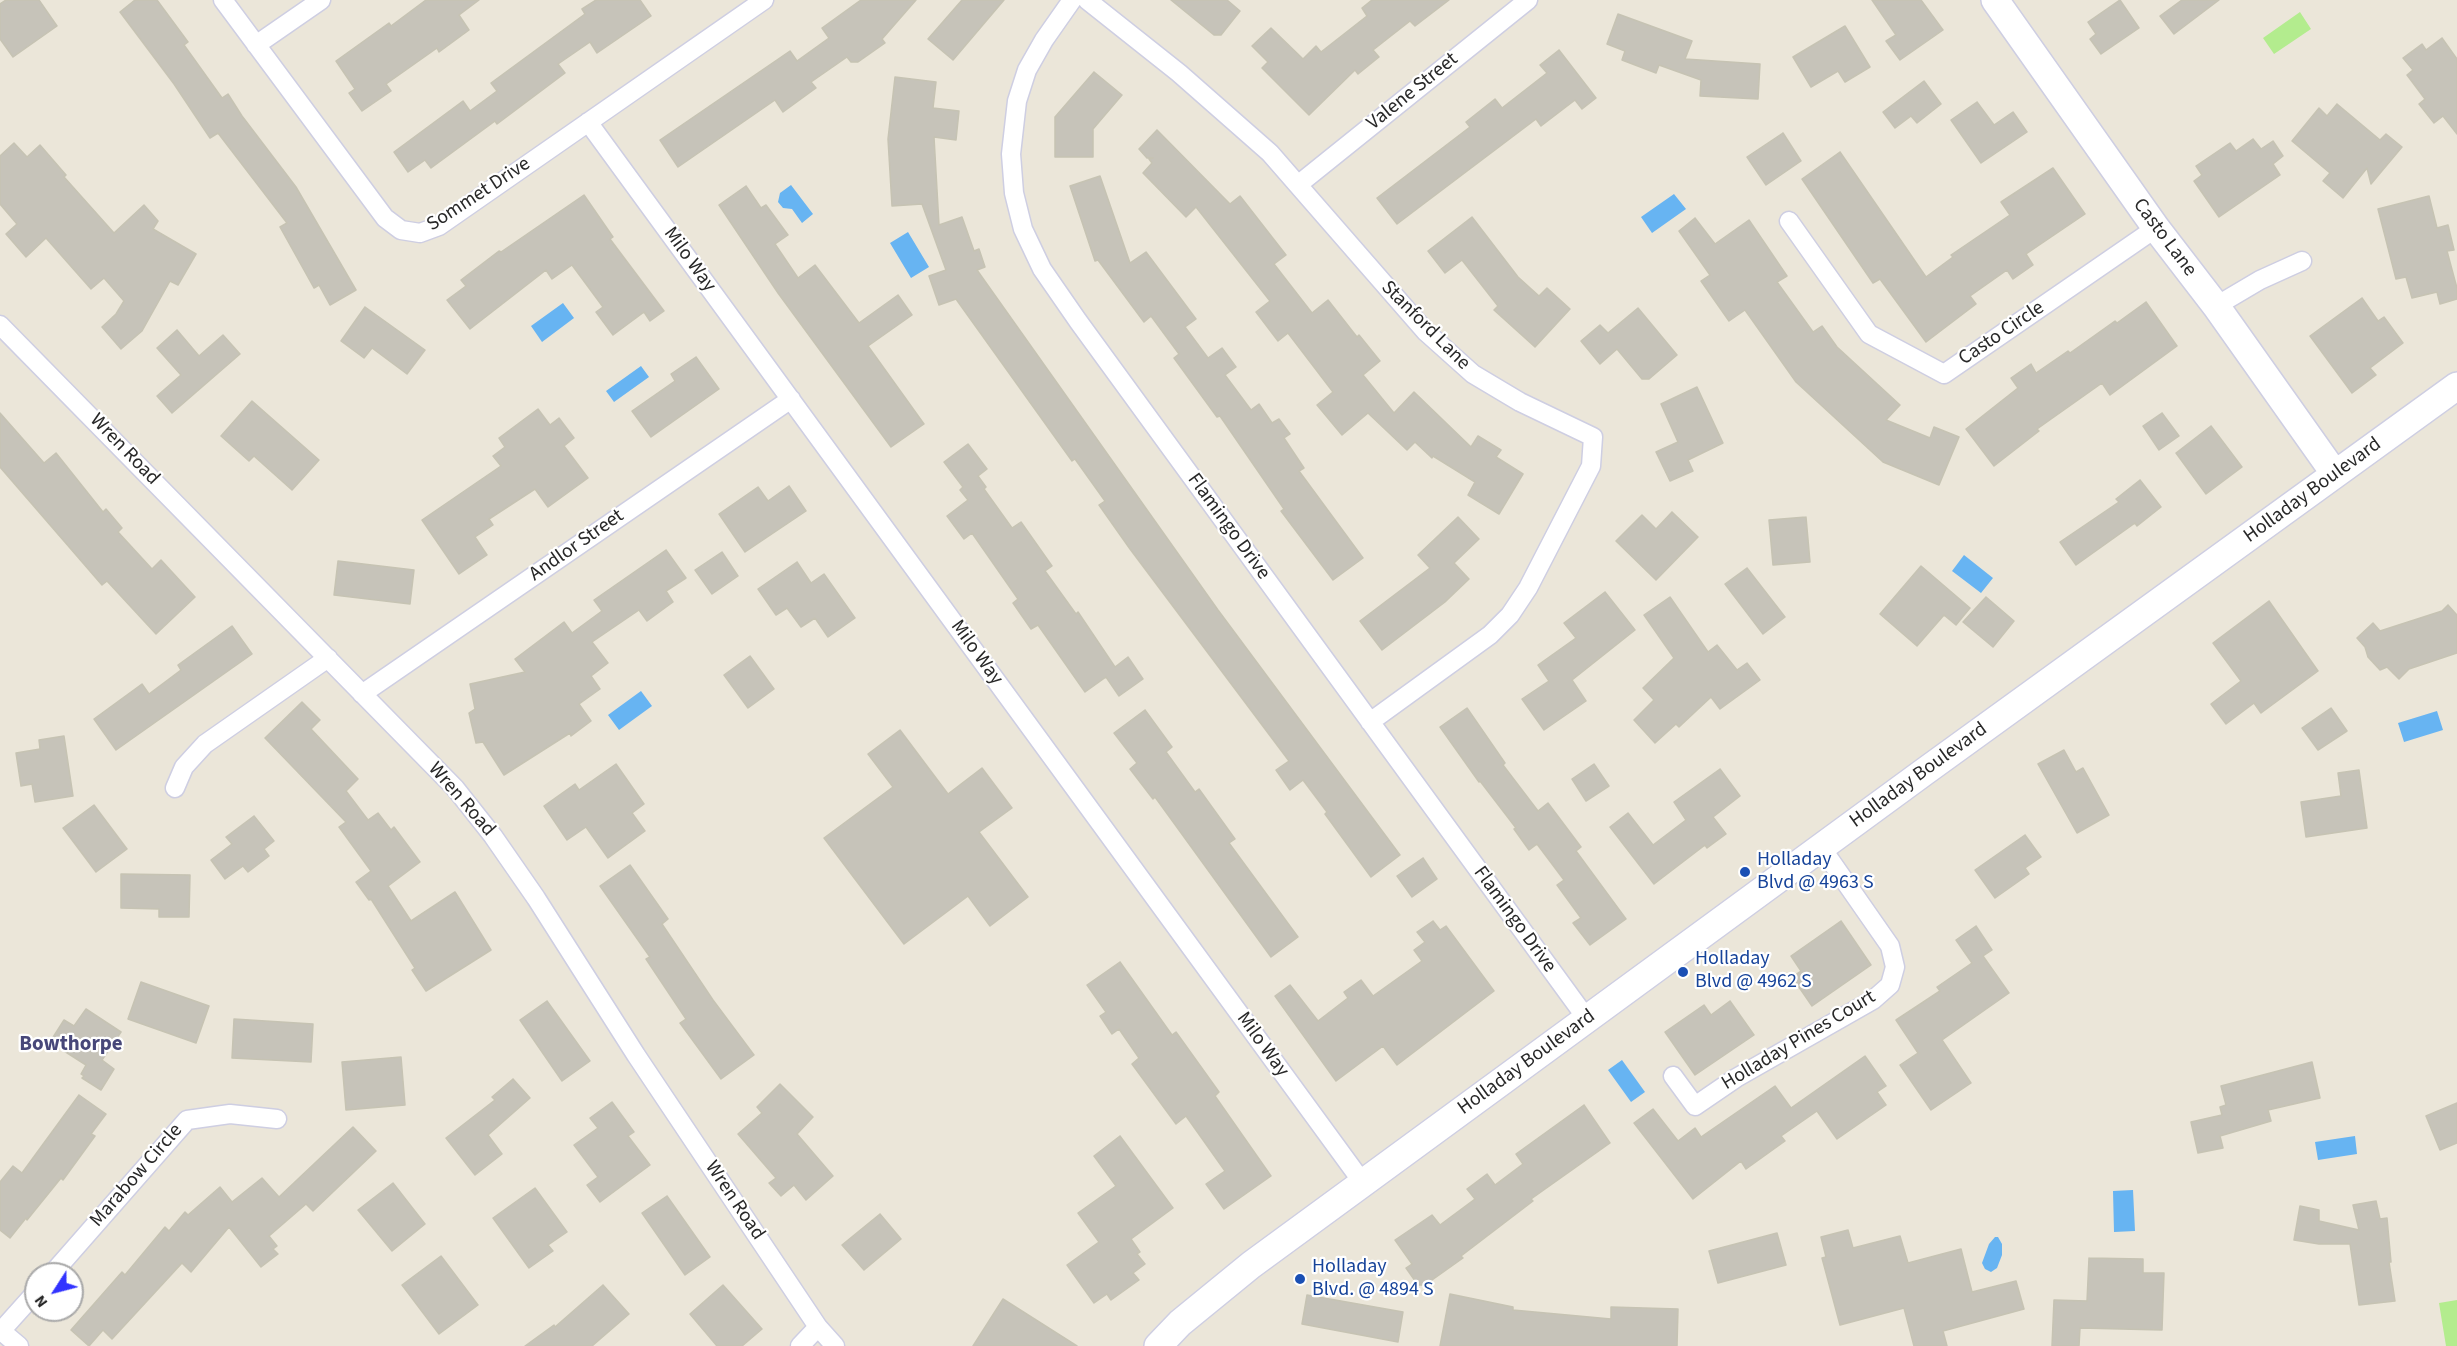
<!DOCTYPE html>
<style>
body{margin:0}
#map{position:relative;width:2457px;height:1346px;overflow:hidden;background:#ebe6d9;font-family:"Source Sans 3",sans-serif}
canvas{display:block}
.north{position:absolute;left:24px;top:1262px;width:60px;height:60px;box-sizing:border-box;background:#fff;border:2px solid #a9a9a9;border-radius:50%;rotate:234deg;font-size:16px;font-weight:700;line-height:24px;text-align:center;color:#282828}
.north::after{content:'';display:block;margin:auto;width:21px;height:27px;background:#3233ff;clip-path:polygon(50% 0,100% 100%,50% 72%,0 100%)}
</style>
<div id="map">
<canvas width="2457" height="1346"></canvas>
<div class="north">N</div>
</div>
<script>
const context = document.querySelector('canvas').getContext('2d');
context.lineJoin = 'round';
function fillPath(path, color) { context.fillStyle = color; context.fill(path, 'evenodd'); }
const shape = rows => new Path2D(rows.map(r => 'M' + r).join(''));
function stroke(path, color, width, dash) { context.strokeStyle = color; context.lineWidth = width; context.lineCap = dash ? 'butt' : 'round'; context.setLineDash(dash || []); context.stroke(path); }
function write(font, color, halo, rows, align = 'center') {
  context.font = font + ' "Source Sans 3",sans-serif'; context.lineWidth = 4.5; context.setLineDash([]); context.textBaseline = 'middle'; context.strokeStyle = halo; context.fillStyle = color; for (const [text, x, y, turn = 0] of rows) {
    context.save(); context.translate(x, y); context.rotate((+turn || 0) * Math.PI / 180); context.textAlign = isNaN(turn) ? turn : align; if (halo) context.strokeText(text, 0, 0); context.fillText(text, 0, 0); context.restore();
  }
}
fillPath(shape([
 [2300,12,2311,29,2274,54,2263,38],
 [2457,1300,2457,1346,2446,1346,2439,1303]
]), '#b3ec8e');
fillPath(shape([
 [791,185,813,214,802,223,792,209,783,208,778,202,780,193],
 [1674,194,1686,209,1652,233,1641,217],
 [908,232,929,267,911,278,890,243],
 [563,303,574,318,542,342,531,326],
 [641,366,649,377,614,402,606,391],
 [1964,555,1993,578,1981,593,1952,571],
 [641,691,652,706,619,730,608,715],
 [2437,711,2443,730,2404,742,2398,723],
 [1622,1060,1645,1092,1631,1102,1608,1070],
 [2355,1136,2357,1154,2318,1160,2315,1142],
 [2133,1190,2135,1231,2114,1232,2113,1191],
 [1995,1237,1998,1237,2002,1244,2002,1255,1997,1268,1991,1272,1985,1269,1982,1263,1989,1244]
]), '#67b4f2');
const building = shape([
 [6,0,39,0,57,26,13,57,0,39,0,4,6,0],
 [135,0,157,0,188,42,184,45,222,98,228,94,242,116,296,187,356,290,330,305,319,285,314,288,280,227,287,223,218,133,210,138,174,84,120,12,135,0],
 [426,0,479,0,459,15,469,30,439,52,437,48,386,84,391,91,362,111,349,93,355,89,336,61,389,23,391,26,426,0],
 [596,0,640,0,651,16,597,53,590,42,558,64,565,73,497,124,495,121,431,168,425,160,408,172,394,152,463,101,470,111,497,91,491,83,585,14,582,9,596,0],
 [861,0,916,0,882,39,885,43,858,62,851,62,847,57,811,82,816,88,783,112,775,100,678,167,660,140,790,51,797,61,829,38,822,28,861,0],
 [962,0,1004,0,953,60,928,39,962,0],
 [1171,0,1227,0,1240,11,1221,35,1214,35,1171,0],
 [1372,0,1449,0,1415,26,1410,21,1373,50,1379,57,1358,74,1355,70,1309,115,1262,68,1268,62,1252,46,1271,28,1303,59,1316,46,1321,52,1367,16,1362,8,1372,0],
 [1872,0,1921,0,1943,30,1900,60,1886,41,1896,35,1872,0],
 [2120,0,2139,28,2101,54,2090,39,2096,34,2088,22,2120,0],
 [2182,0,2219,0,2174,34,2160,16,2182,0],
 [1618,14,1692,41,1685,59,1760,64,1758,99,1700,96,1701,80,1659,65,1656,73,1622,60,1625,51,1607,44,1618,14],
 [1845,26,1870,67,1845,82,1838,71,1811,87,1793,57,1845,26],
 [2442,38,2457,59,2457,134,2443,116,2434,123,2419,104,2425,99,2407,75,2413,70,2403,58,2422,44,2426,50,2442,38],
 [1559,50,1596,98,1582,109,1575,100,1541,126,1536,119,1397,224,1377,198,1470,127,1466,122,1495,99,1502,108,1547,73,1540,65,1559,50],
 [1094,72,1122,95,1093,129,1093,157,1055,157,1055,117,1094,72],
 [895,77,936,82,933,108,959,111,956,140,934,137,939,225,962,217,974,251,979,249,985,267,977,270,1218,610,1400,855,1371,877,1325,814,1327,812,1303,780,1290,790,1276,770,1289,761,1130,549,1099,505,1105,501,1075,459,1072,461,956,299,939,305,929,276,946,270,922,204,892,206,888,139,895,77],
 [1924,81,1941,104,1917,123,1911,116,1895,128,1883,112,1924,81],
 [1977,102,1994,125,2013,112,2027,132,1981,163,1951,120,1977,102],
 [2337,104,2380,140,2386,134,2402,147,2371,184,2367,168,2343,198,2323,181,2330,173,2292,141,2319,108,2327,116,2337,104],
 [1157,130,1230,204,1240,196,1286,255,1274,264,1312,313,1328,300,1357,337,1359,335,1380,361,1363,375,1394,413,1414,392,1471,447,1478,436,1501,450,1496,457,1523,474,1499,514,1468,495,1475,482,1433,456,1432,458,1415,442,1407,450,1368,413,1342,435,1317,405,1333,392,1288,333,1278,341,1256,312,1270,301,1196,207,1186,217,1143,173,1152,163,1149,159,1153,158,1147,158,1139,149,1157,130],
 [1783,133,1801,161,1766,185,1747,157,1783,133],
 [2253,139,2261,149,2273,141,2283,156,2273,164,2280,175,2219,217,2194,181,2202,175,2196,166,2230,143,2236,151,2253,139],
 [14,143,27,157,40,145,66,175,64,177,114,233,144,205,158,221,153,229,196,254,178,285,170,281,142,331,121,349,102,327,116,314,124,301,104,278,91,289,46,238,26,257,6,234,17,224,0,204,0,156,14,143],
 [1840,152,1926,277,1953,257,1951,255,2010,215,2001,202,2053,168,2085,214,2026,254,2033,265,2013,279,2007,270,1970,296,1976,304,1926,342,1880,279,1873,283,1802,179,1840,152],
 [1100,176,1130,263,1146,252,1196,319,1185,327,1208,358,1222,348,1236,367,1225,375,1251,410,1259,404,1272,423,1279,419,1290,434,1284,438,1304,468,1299,471,1363,558,1333,580,1281,511,1284,509,1220,416,1217,417,1174,358,1179,354,1151,316,1144,322,1098,260,1095,261,1070,186,1100,176],
 [746,186,761,208,766,205,788,235,775,244,798,278,815,265,859,323,898,295,912,315,868,346,924,424,891,447,778,293,719,205,746,186],
 [584,195,613,237,610,239,664,311,650,321,644,312,613,335,596,312,603,307,572,265,552,279,546,270,470,329,447,300,466,286,461,280,499,251,501,252,584,195],
 [2429,196,2437,228,2448,225,2454,250,2447,251,2457,288,2457,299,2440,304,2437,292,2412,298,2406,277,2396,279,2378,209,2429,196],
 [1472,217,1518,277,1539,296,1547,288,1570,309,1535,347,1494,310,1498,306,1462,260,1445,273,1428,251,1472,217],
 [1695,218,1715,244,1749,220,1787,276,1777,282,1813,332,1822,326,1837,347,1900,405,1886,420,1930,438,1934,427,1959,437,1939,485,1883,462,1796,382,1745,310,1729,321,1701,281,1710,275,1679,231,1695,218],
 [2362,298,2378,321,2384,317,2403,343,2370,368,2376,375,2352,393,2310,336,2362,298],
 [2146,302,2177,346,2110,395,2102,383,2037,429,2039,431,1994,466,1966,429,2018,388,2011,378,2031,364,2036,373,2068,351,2070,353,2115,321,2117,323,2146,302],
 [365,307,425,350,407,374,372,348,364,358,341,341,365,307],
 [1638,308,1677,355,1649,379,1642,379,1617,349,1600,364,1581,341,1600,325,1608,333,1638,308],
 [177,330,199,356,223,335,240,354,172,413,157,396,181,375,157,348,177,330],
 [696,357,719,389,651,437,632,411,675,381,671,374,696,357],
 [1697,387,1723,443,1688,460,1693,471,1670,481,1656,452,1678,442,1661,404,1697,387],
 [252,401,319,460,292,490,254,456,249,461,221,436,252,401],
 [538,409,550,425,559,418,574,438,564,446,588,478,548,507,535,489,489,519,493,525,475,537,487,555,459,574,422,520,501,466,493,456,505,447,499,438,538,409],
 [0,413,44,463,56,453,103,512,106,509,122,528,118,532,152,569,161,560,195,597,156,634,107,581,102,585,0,467,0,413],
 [2162,413,2179,436,2159,450,2143,426,2162,413],
 [2211,426,2242,467,2206,494,2176,453,2211,426],
 [968,444,987,469,978,476,986,487,984,489,1012,528,1021,522,1052,566,1045,571,1076,614,1078,612,1115,667,1128,657,1143,679,1119,696,1106,677,1085,692,1038,625,1031,629,1013,603,1018,599,972,533,964,539,947,516,968,500,960,490,963,487,944,462,968,444],
 [2140,480,2161,507,2137,526,2135,523,2076,565,2060,542,2119,502,2116,499,2140,480],
 [789,486,806,511,745,552,719,514,758,487,768,501,789,486],
 [1672,512,1698,537,1656,580,1616,541,1642,515,1656,529,1672,512],
 [1458,517,1479,539,1454,563,1469,579,1445,602,1382,650,1360,621,1430,568,1418,555,1458,517],
 [1806,517,1810,562,1773,565,1769,520,1806,517],
 [666,550,686,578,666,591,673,602,647,621,639,610,592,642,608,663,591,676,600,689,579,704,591,721,571,736,570,733,504,775,483,742,476,743,469,713,475,709,470,684,525,672,515,659,564,622,572,633,602,611,594,600,666,550],
 [722,552,738,576,712,594,695,570,722,552],
 [338,561,414,570,410,604,334,595,338,561],
 [797,562,811,583,824,574,855,618,828,637,815,618,801,627,787,608,776,615,758,589,797,562],
 [1921,566,1970,608,1956,625,1944,615,1917,646,1880,614,1921,566],
 [1747,568,1785,617,1763,634,1725,584,1747,568],
 [1605,592,1635,630,1572,680,1586,701,1544,730,1522,699,1549,681,1538,665,1576,638,1564,623,1605,592],
 [1670,597,1708,652,1717,645,1737,670,1747,663,1760,680,1720,709,1711,697,1679,727,1676,724,1655,743,1634,720,1654,700,1643,688,1674,658,1644,615,1670,597],
 [1986,597,2014,621,1993,647,1963,622,1986,597],
 [2269,601,2318,671,2261,713,2254,703,2226,724,2211,704,2241,681,2213,643,2269,601],
 [2448,605,2457,615,2457,653,2409,669,2399,679,2387,667,2380,670,2368,657,2365,647,2357,638,2373,623,2380,631,2442,611,2448,605],
 [232,626,252,654,116,750,94,719,142,684,149,694,181,670,178,665,232,626],
 [750,656,774,689,748,708,724,675,750,656],
 [302,702,320,720,311,729,358,779,346,791,368,820,378,813,391,830,394,827,420,862,388,886,411,921,455,892,491,950,426,991,412,970,415,968,371,899,369,900,356,882,371,871,339,827,346,822,265,738,302,702],
 [1467,708,1505,763,1503,765,1538,811,1548,803,1581,847,1576,851,1626,919,1590,945,1573,923,1581,918,1557,885,1564,880,1537,844,1529,850,1514,829,1516,828,1480,781,1479,782,1440,727,1467,708],
 [2331,708,2347,731,2318,750,2302,728,2331,708],
 [1145,710,1172,747,1166,752,1195,792,1199,789,1235,839,1229,843,1298,937,1271,957,1155,797,1153,799,1130,769,1137,763,1114,733,1145,710],
 [900,730,948,794,982,768,1012,808,979,832,1028,897,990,926,968,896,904,944,824,838,893,787,868,754,900,730],
 [64,736,73,796,35,802,32,784,21,786,16,753,40,749,39,740,64,736],
 [2064,750,2076,772,2083,768,2109,815,2077,833,2038,764,2064,750],
 [616,764,644,804,632,813,645,831,608,858,586,827,567,840,544,806,575,784,579,790,616,764],
 [1594,764,1609,786,1586,801,1572,779,1594,764],
 [1720,769,1740,796,1713,817,1726,834,1707,848,1705,845,1654,884,1610,827,1628,813,1653,845,1686,820,1674,802,1720,769],
 [2359,770,2367,828,2306,837,2301,802,2341,796,2338,773,2359,770],
 [94,805,127,849,96,872,63,828,94,805],
 [254,816,274,841,264,849,269,856,248,872,243,866,225,879,211,860,232,844,226,837,254,816],
 [2025,835,2041,857,2025,868,2029,874,1995,898,1975,870,2025,835],
 [1423,858,1437,879,1412,897,1397,876,1423,858],
 [630,865,668,919,662,924,713,1000,754,1055,721,1079,680,1023,686,1019,646,959,650,957,600,886,630,865],
 [121,874,190,875,189,917,159,917,159,909,121,908,121,874],
 [1433,921,1440,930,1446,926,1494,991,1397,1065,1383,1046,1336,1081,1275,996,1290,985,1318,1021,1348,998,1344,992,1361,980,1373,996,1422,961,1414,950,1425,942,1417,932,1433,921],
 [1841,921,1871,965,1812,1006,1792,977,1801,971,1791,956,1841,921],
 [1976,926,1992,950,1983,956,2009,993,1942,1040,1971,1083,1931,1110,1900,1065,1918,1053,1896,1020,1940,991,1937,987,1972,963,1956,940,1976,926],
 [1120,962,1172,1035,1176,1032,1219,1092,1215,1096,1271,1176,1224,1209,1206,1184,1225,1171,1186,1116,1176,1124,1132,1064,1139,1058,1119,1029,1112,1034,1100,1016,1106,1012,1087,985,1120,962],
 [141,982,209,1006,196,1043,128,1019,141,982],
 [547,1001,590,1061,562,1081,520,1020,547,1001],
 [1730,1001,1754,1035,1695,1075,1665,1032,1704,1005,1711,1015,1730,1001],
 [86,1009,121,1032,102,1060,114,1069,101,1090,82,1078,84,1076,81,1074,86,1065,50,1042,64,1020,74,1026,86,1009],
 [234,1019,313,1024,311,1062,232,1058,234,1019],
 [1865,1056,1886,1086,1877,1092,1886,1105,1837,1139,1817,1111,1781,1136,1785,1141,1746,1169,1741,1161,1693,1199,1634,1123,1653,1109,1678,1141,1695,1128,1701,1137,1775,1086,1791,1108,1865,1056],
 [401,1057,405,1105,346,1110,342,1062,401,1057],
 [2312,1062,2320,1098,2268,1110,2271,1121,2220,1136,2223,1148,2198,1153,2191,1122,2222,1115,2220,1107,2226,1105,2221,1086,2312,1062],
 [513,1079,530,1098,488,1135,502,1154,475,1175,446,1138,495,1100,492,1097,513,1079],
 [780,1084,813,1117,797,1134,833,1176,806,1200,794,1185,781,1196,769,1183,776,1178,738,1134,762,1113,757,1107,780,1084],
 [79,1095,106,1114,91,1134,95,1136,63,1180,61,1178,27,1220,26,1218,10,1238,0,1230,0,1182,13,1166,22,1173,79,1095],
 [612,1102,634,1132,628,1136,650,1165,600,1202,587,1185,598,1177,574,1145,598,1128,590,1118,612,1102],
 [2457,1103,2457,1143,2440,1150,2426,1116,2457,1103],
 [1584,1105,1610,1143,1531,1199,1533,1201,1461,1256,1463,1258,1425,1285,1418,1285,1406,1268,1412,1264,1395,1240,1432,1215,1440,1225,1475,1199,1467,1189,1487,1174,1495,1185,1523,1164,1516,1154,1584,1105],
 [353,1127,376,1151,313,1211,306,1204,269,1236,277,1246,273,1249,278,1254,261,1267,229,1227,191,1272,182,1263,112,1339,103,1330,89,1346,71,1330,122,1272,125,1275,165,1227,169,1231,185,1212,188,1215,220,1187,232,1202,262,1178,279,1197,353,1127],
 [1120,1136,1173,1208,1131,1239,1140,1252,1137,1254,1145,1264,1133,1273,1139,1280,1111,1300,1107,1294,1094,1303,1067,1265,1099,1242,1078,1213,1116,1186,1094,1156,1120,1136],
 [393,1183,425,1224,392,1251,358,1210,393,1183],
 [535,1188,567,1232,548,1245,553,1251,529,1268,493,1218,535,1188],
 [667,1196,710,1257,685,1275,642,1213,667,1196],
 [2376,1201,2380,1219,2387,1218,2391,1262,2389,1262,2395,1301,2359,1305,2350,1244,2319,1244,2294,1240,2300,1206,2319,1210,2319,1221,2359,1230,2353,1205,2376,1201],
 [880,1214,901,1239,864,1270,842,1245,880,1214],
 [1848,1230,1853,1248,1900,1236,1908,1263,1961,1249,1972,1292,2016,1281,2024,1309,1943,1331,1947,1346,1914,1346,1904,1308,1840,1325,1822,1258,1826,1257,1821,1237,1848,1230],
 [1777,1233,1786,1265,1718,1283,1709,1251,1777,1233],
 [441,1256,478,1305,439,1334,402,1285,441,1256],
 [2089,1258,2143,1259,2143,1273,2164,1273,2162,1330,2080,1328,2079,1346,2052,1346,2054,1300,2087,1301,2089,1258],
 [603,1285,629,1314,592,1346,525,1346,554,1325,555,1327,603,1285],
 [723,1285,762,1329,742,1346,717,1346,690,1314,723,1285],
 [1450,1294,1513,1307,1513,1310,1611,1319,1611,1307,1678,1309,1677,1346,1440,1346,1450,1294],
 [1307,1295,1403,1312,1398,1342,1302,1324,1307,1295],
 [1003,1299,1077,1346,973,1346,1003,1299]
]);
fillPath(building, '#c6c3b9');
stroke(building, '#c6c3b3', 1.5);
const street = shape([
 [223,0,385,218,401,230,420,233,439,226,764,0],
 [1072,0,1044,40,1027,70,1017,101,1011,154,1014,193,1023,229,1042,269,1078,321,1587,1019],
 [1087,0,1179,73,1270,153,1426,332,1473,374,1520,402,1593,437,1591,466,1528,588,1510,615,1490,635,1370,722],
 [256,45,321,0],
 [588,122,1363,1183],
 [1299,184,1528,0],
 [1789,221,1869,334,1944,374,2156,228],
 [2216,306,2260,280,2302,261],
 [0,325,455,788,493,836,536,898,636,1055,818,1327,835,1346],
 [362,694,791,399],
 [175,788,184,767,205,744,328,658],
 [1673,1076,1695,1106,1736,1078,1873,1000,1890,985,1895,967,1890,946,1821,847],
 [52,1274,187,1120,230,1114,277,1119],
 [0,1330,19,1346],
 [1,1331,36,1292],
 [800,1346,818,1327]
]);
const secondary = shape([
 [1995,0,2156,228,2216,306,2335,474],
 [1158,1346,1180,1323,1251,1265,1924,772,2457,386]
]);
stroke(street, '#cecee2', 21);
stroke(secondary, '#cecee2', 30);
stroke(street, '#fff', 18);
stroke(secondary, '#fff', 27);
for (const [x, y, r, color] of [
 [1745,872,6,"#1a4fb4"],
 [1683,972,6,"#1a4fb4"],
 [1300,1279,6,"#1a4fb4"]
]) { const dot = new Path2D(); dot.arc(x, y, r, 0, 2 * Math.PI); context.fillStyle = color; context.fill(dot); stroke(dot, '#fff', 2); }
write('20px', '#282828', '#fff', [
 ["Valene Street",1413,92,-39],
 ["Sommet Drive",479,195,-33],
 ["Casto Lane",2164,238,53],
 ["Milo Way",689,260,54],
 ["Stanford Lane",1425,326,45],
 ["Casto Circle",2002,334,-34],
 ["Wren Road",124,450,46],
 ["Holladay Boulevard",2313,491,-36],
 ["Flamingo Drive",1228,527,54],
 ["Andlor Street",577,546,-35],
 ["Milo Way",976,653,54],
 ["Holladay Boulevard",1919,776,-36],
 ["Wren Road",461,800,49],
 ["Flamingo Drive",1514,920,54],
 ["Holladay Pines Court",1799,1041,-31],
 ["Milo Way",1262,1045,54],
 ["Holladay Boulevard",1527,1063,-36],
 ["Marabow Circle",137,1176,-49],
 ["Wren Road",734,1201,56]
]);
write('20px', '#164399', '#fff', [
 ["Holladay",1757,861],
 ["Blvd @ 4963 S",1757,884],
 ["Holladay",1695,960],
 ["Blvd @ 4962 S",1695,983],
 ["Holladay",1312,1268],
 ["Blvd. @ 4894 S",1312,1291]
], 'left');
write('bold 21px', '#474779', '#fff', [
 ["Bowthorpe",71,1045]
]);
</script>
